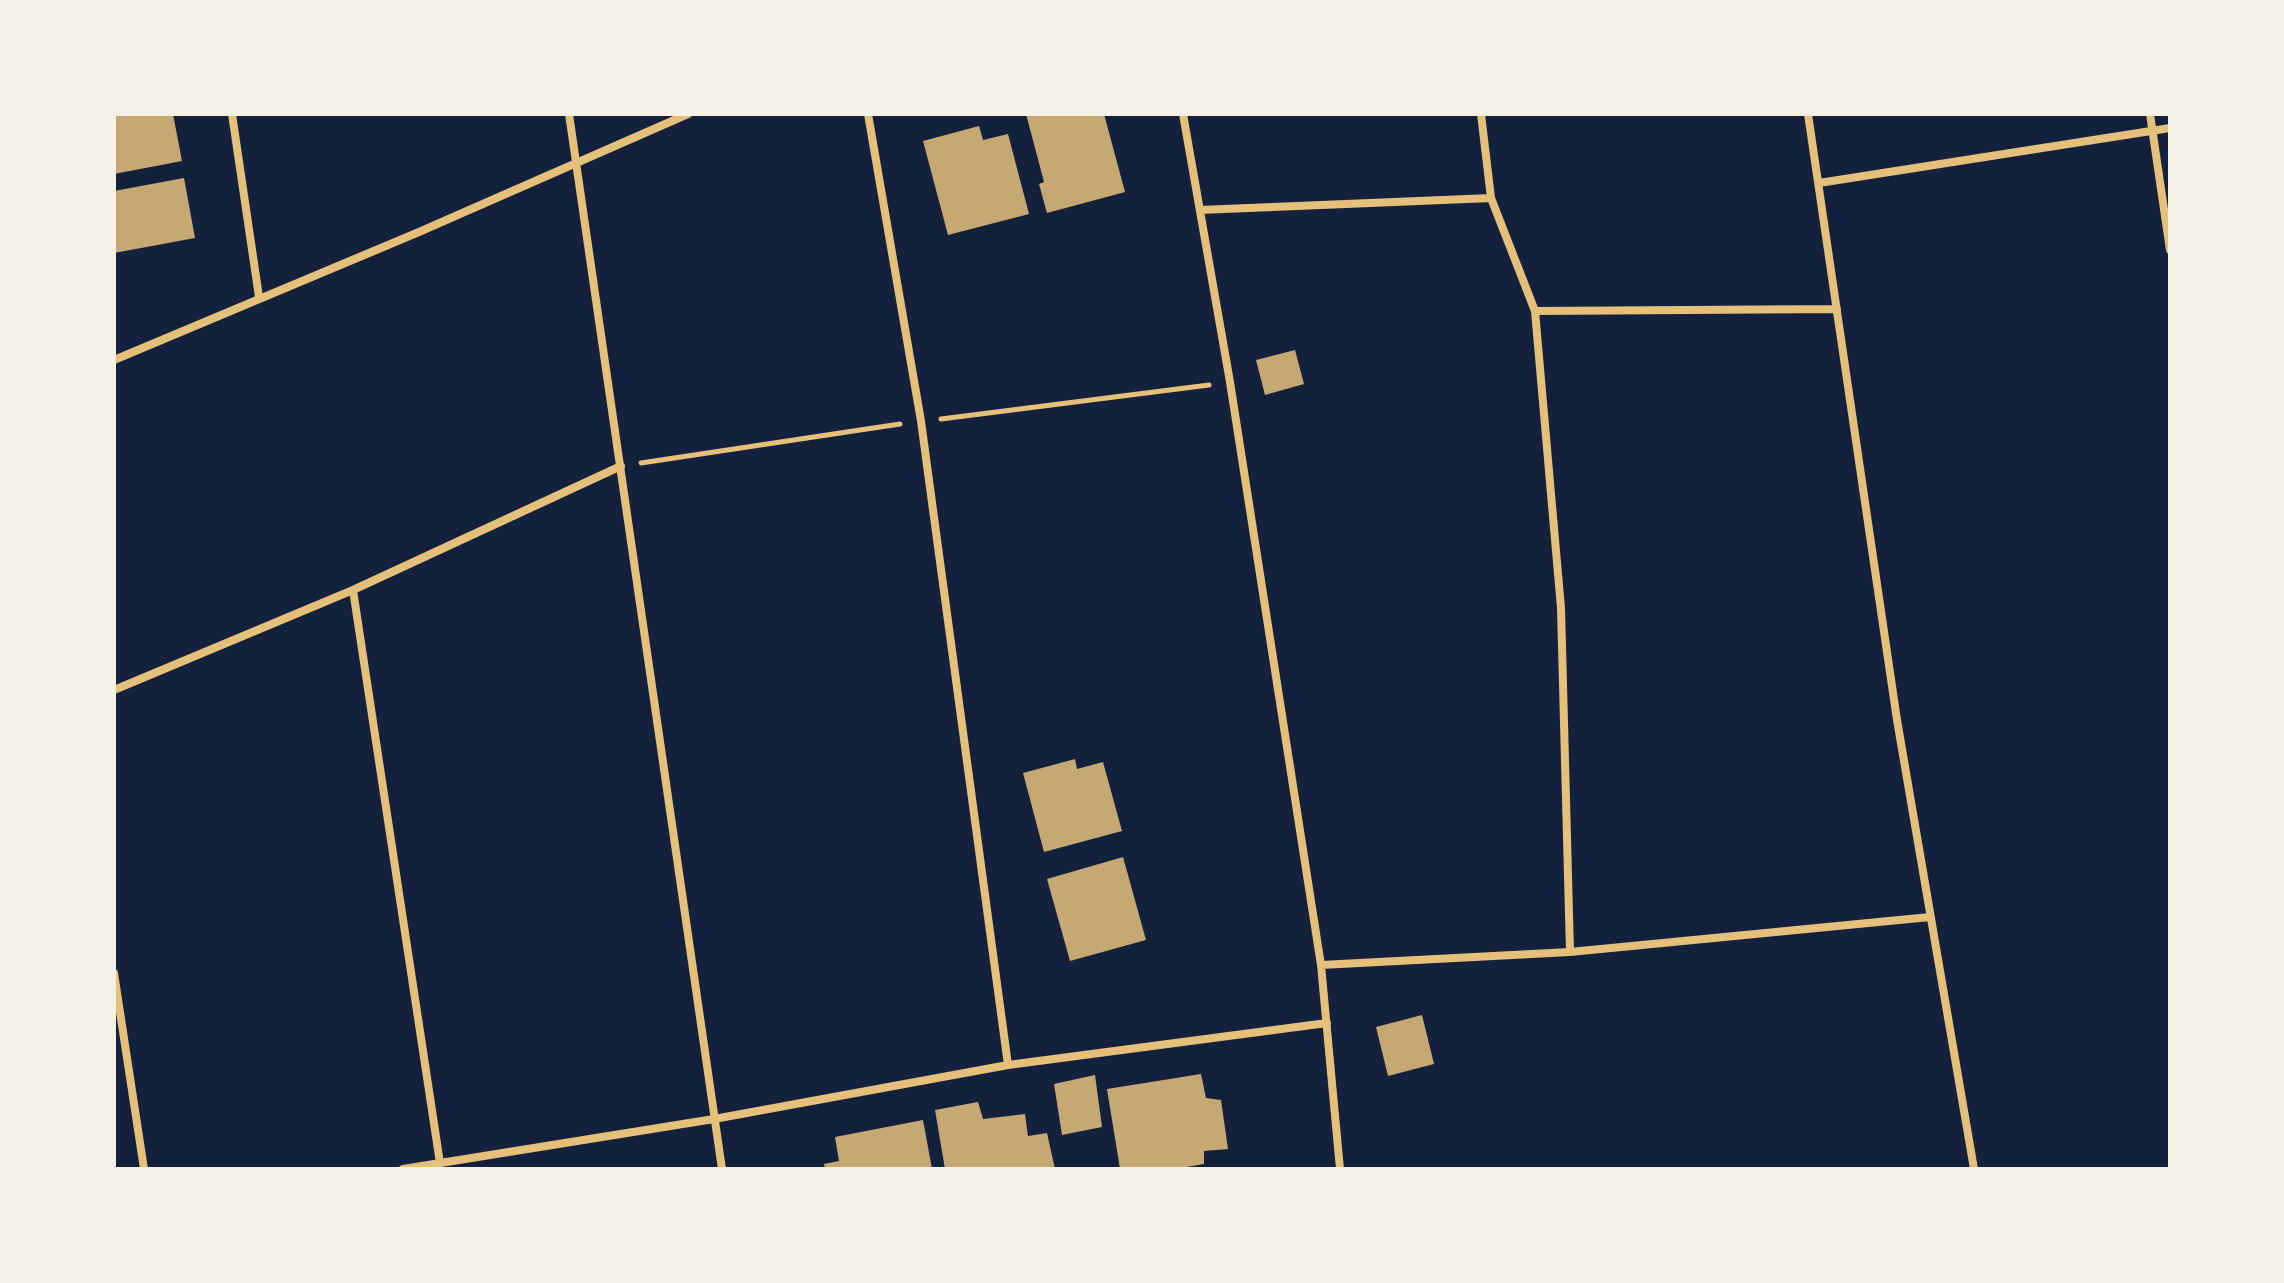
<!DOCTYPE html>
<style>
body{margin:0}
#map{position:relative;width:2284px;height:1283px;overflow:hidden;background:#14213d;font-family:Quicksand,sans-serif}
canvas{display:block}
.frame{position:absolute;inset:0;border:116px solid #f6f1e7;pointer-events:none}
</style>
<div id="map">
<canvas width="2284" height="1283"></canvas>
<div class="frame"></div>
</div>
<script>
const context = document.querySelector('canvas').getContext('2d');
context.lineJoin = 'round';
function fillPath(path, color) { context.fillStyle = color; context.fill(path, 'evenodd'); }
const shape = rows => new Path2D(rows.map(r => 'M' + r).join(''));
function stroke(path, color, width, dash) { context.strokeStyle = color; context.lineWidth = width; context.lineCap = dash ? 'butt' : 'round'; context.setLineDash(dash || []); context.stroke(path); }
fillPath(shape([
 [114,114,173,114,182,161,114,174],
 [1026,114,1104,114,1125,192,1047,213,1039,184,1044,182],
 [979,126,983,140,1008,134,1029,214,948,235,923,141],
 [184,178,195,238,114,253,114,191],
 [1295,350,1304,384,1265,395,1256,360],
 [1075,759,1077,769,1103,762,1122,831,1044,852,1023,773],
 [1123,857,1146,940,1070,961,1047,879],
 [1422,1015,1434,1064,1388,1076,1376,1027],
 [1201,1074,1206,1098,1221,1100,1228,1149,1204,1151,1204,1164,1175,1169,1120,1169,1107,1089],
 [1095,1075,1102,1127,1062,1135,1054,1084],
 [978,1102,983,1119,1025,1114,1028,1136,1047,1133,1055,1169,945,1169,935,1110],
 [923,1120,932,1169,825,1169,824,1164,839,1161,835,1137]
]), '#c6a872');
stroke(shape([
 [941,419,1209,385],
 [641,463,900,424]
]), '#e5c07b', 5);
stroke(shape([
 [232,114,259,297],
 [569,114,722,1169],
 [868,114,921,421,1008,1065],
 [1183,114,1230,382,1321,965,1340,1169],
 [1481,114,1491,198,1535,311,1561,608,1570,952],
 [1808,114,1897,720,1974,1169],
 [2150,114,2170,250],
 [1819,183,2170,128],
 [1200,210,1491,198],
 [1535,311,1837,309],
 [114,360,419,232,688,114],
 [353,590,440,1163],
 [114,690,353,590,621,466],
 [1321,965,1570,952,1930,917],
 [114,973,144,1169],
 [403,1169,714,1119,1008,1065,1327,1023]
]), '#e5c07b', 8);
</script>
